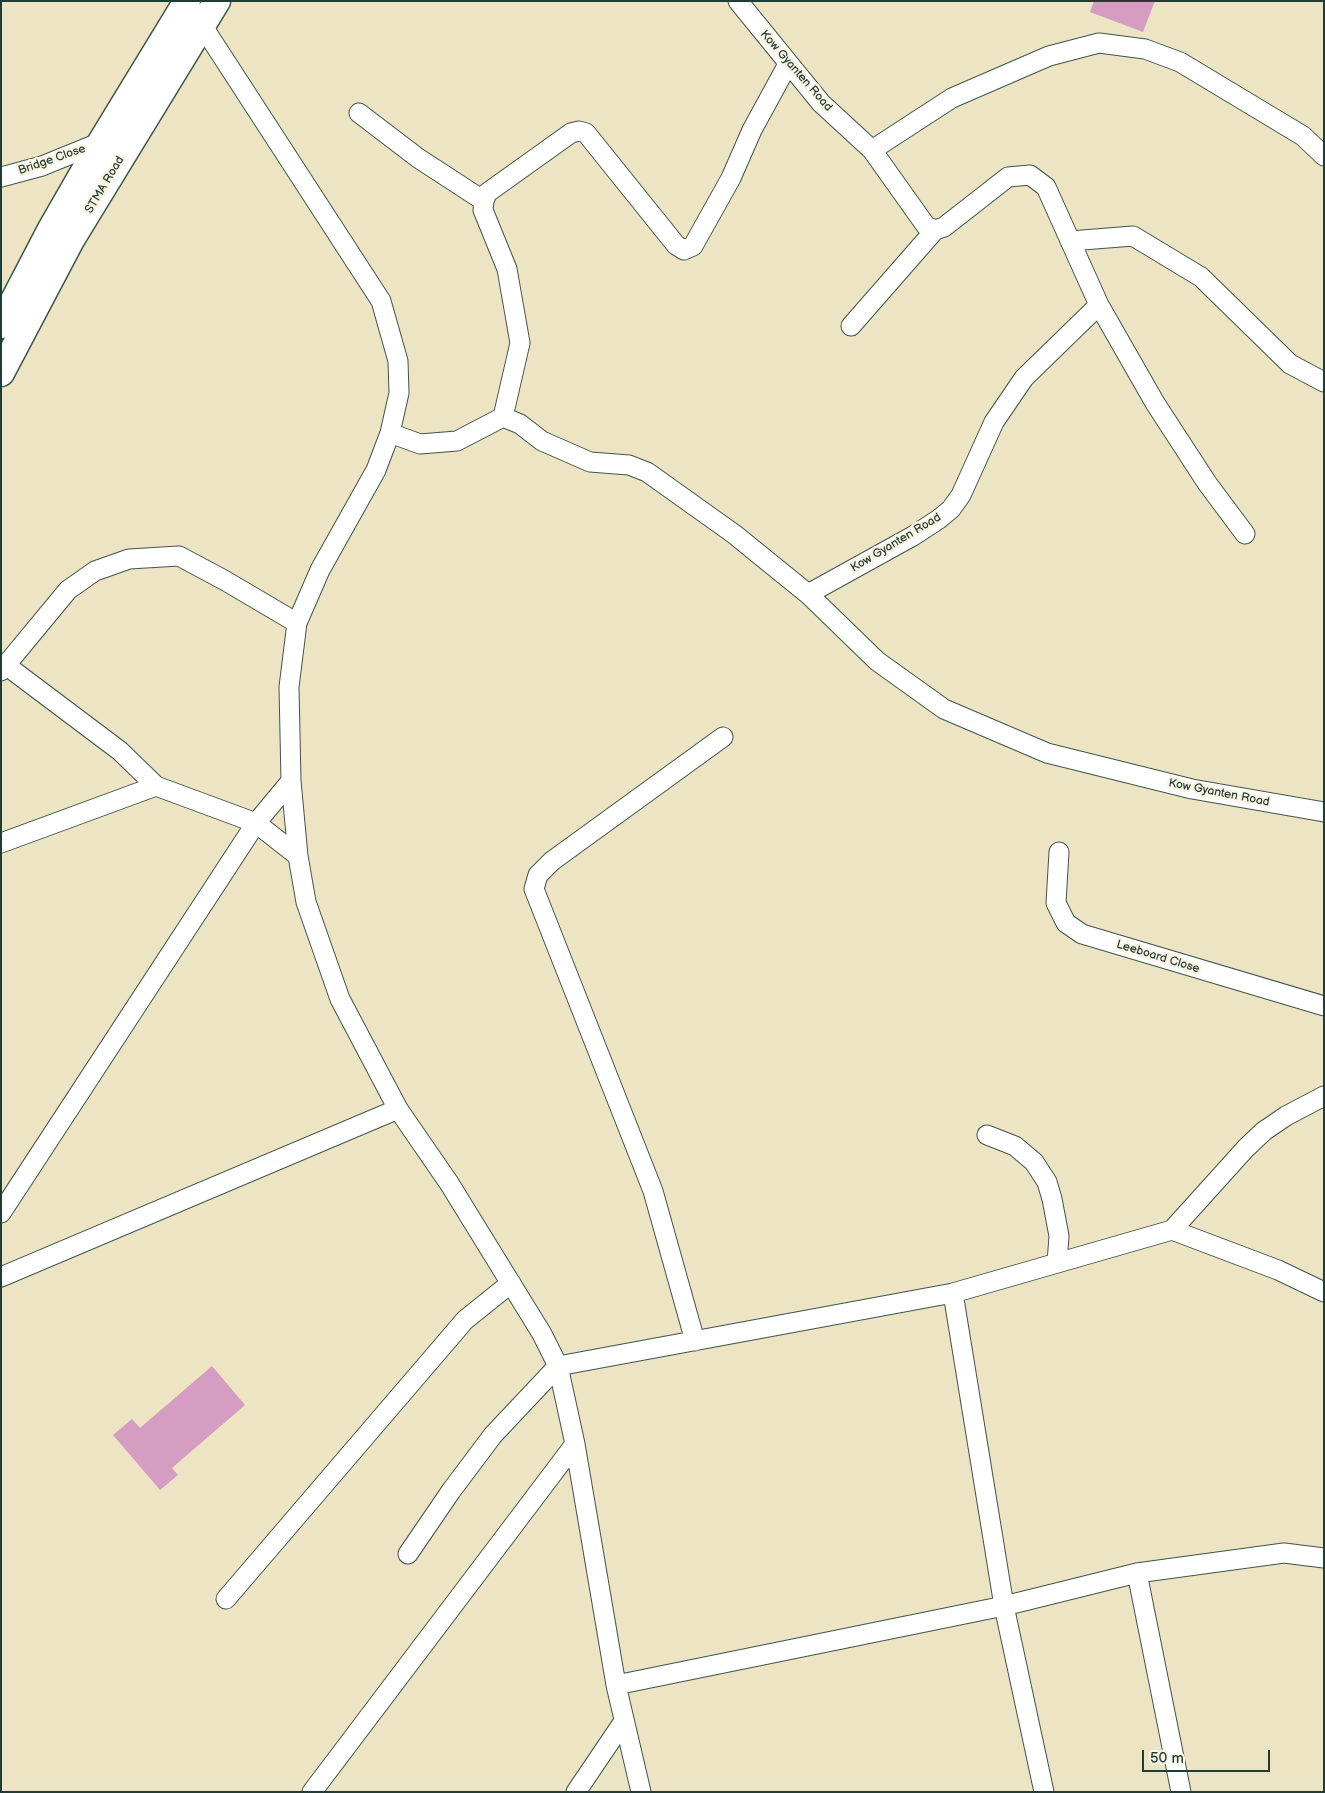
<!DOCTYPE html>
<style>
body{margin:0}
#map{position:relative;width:1325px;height:1793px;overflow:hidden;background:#ece4c3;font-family:"Balsamiq Sans",sans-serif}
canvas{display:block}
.frame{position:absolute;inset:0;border:2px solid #1f3d34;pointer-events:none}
.scale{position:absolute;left:1142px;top:1750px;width:128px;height:22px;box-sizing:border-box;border:2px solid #1f3d34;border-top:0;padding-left:6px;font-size:15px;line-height:18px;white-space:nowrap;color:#1f3d34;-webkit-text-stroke:4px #fcf5e5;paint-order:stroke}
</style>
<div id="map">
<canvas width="1325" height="1793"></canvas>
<div class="frame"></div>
<div class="scale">50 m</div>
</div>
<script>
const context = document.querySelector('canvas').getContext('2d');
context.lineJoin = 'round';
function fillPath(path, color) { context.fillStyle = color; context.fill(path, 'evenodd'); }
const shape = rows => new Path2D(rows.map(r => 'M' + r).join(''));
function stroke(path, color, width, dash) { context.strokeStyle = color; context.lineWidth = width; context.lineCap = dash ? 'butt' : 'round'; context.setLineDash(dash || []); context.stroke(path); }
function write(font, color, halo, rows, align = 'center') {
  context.font = font + ' "Balsamiq Sans",sans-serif'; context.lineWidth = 5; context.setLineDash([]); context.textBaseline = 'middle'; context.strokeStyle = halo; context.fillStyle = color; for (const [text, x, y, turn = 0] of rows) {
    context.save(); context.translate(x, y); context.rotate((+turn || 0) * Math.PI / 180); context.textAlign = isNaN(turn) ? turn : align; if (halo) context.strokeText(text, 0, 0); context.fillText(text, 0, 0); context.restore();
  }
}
fillPath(shape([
 [1094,1,1155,1,1143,32,1090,12],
 [212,1366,245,1405,172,1468,178,1475,160,1490,113,1435,132,1419,140,1428]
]), '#d59dc1');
const minor = shape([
 [738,1,821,103,872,150,926,226,935,230,944,227,1008,177,1030,175,1046,187,1099,305,1024,378,994,422,961,495,951,509,939,519,913,536,808,594,877,661,944,709,1047,753,1192,789,1324,812],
 [194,20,202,25,211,39,381,301,398,361,399,393,390,433,376,470,320,570,297,623,289,687,291,781,298,856,306,902,340,999,398,1109,449,1183,542,1334,558,1366,575,1444,616,1685,641,1792],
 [359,113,418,158,484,201],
 [872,150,952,98,1049,56,1099,43,1145,49,1180,62,1303,136,1324,156],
 [1,177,42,166,101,142],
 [1070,241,1133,236,1201,277,1290,364,1324,382],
 [1099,305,1155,403,1207,483,1245,534],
 [851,326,935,230],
 [503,417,520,343,507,269,483,210,484,201,487,193,571,133,579,131,586,133,676,245,684,250,693,246,731,178,752,130,788,64],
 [390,433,420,444,457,441,503,417,520,424,542,441,590,462,629,465,647,472,734,534,808,594],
 [7,666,120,751,156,786],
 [1,671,68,590,95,571,129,559,179,556,224,580,297,623],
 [1,843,156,786,256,823,298,856],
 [1059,852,1056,903,1066,923,1082,934,1324,1006],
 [987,1135,1015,1146,1034,1162,1047,1182,1052,1199,1059,1236,1057,1263],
 [1,1213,256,823,291,781],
 [1172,1230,1278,1270,1324,1292],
 [1,1277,398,1109],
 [953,1293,1172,1230,1246,1148,1264,1131,1286,1116,1324,1096],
 [695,1341,653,1191,534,889,538,875,552,861,723,737],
 [408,1554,451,1491,493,1435,558,1366,953,1293,1004,1606,1044,1792],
 [1137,1573,1181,1792],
 [226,1599,465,1320,511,1283],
 [616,1685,1004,1606,1137,1573,1284,1553,1324,1558],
 [312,1792,575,1444],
 [576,1792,624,1721]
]);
const secondary = shape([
 [1,325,51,229,101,142,187,1],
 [1,373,71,240,217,1]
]);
stroke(minor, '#3e5649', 21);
stroke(secondary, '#3e5649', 29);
stroke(minor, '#fff', 19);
stroke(secondary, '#fff', 26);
write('12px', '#1f3d34', '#fcf5e5', [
 ["Kow Gyanten Road",796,71,49],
 ["Bridge Close",52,160,-19],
 ["STMA Road",105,185,-59],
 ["Kow Gyanten Road",896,543,-31],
 ["Kow Gyanten Road",1219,793,11],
 ["Leeboard Close",1158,957,17]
]);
</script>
